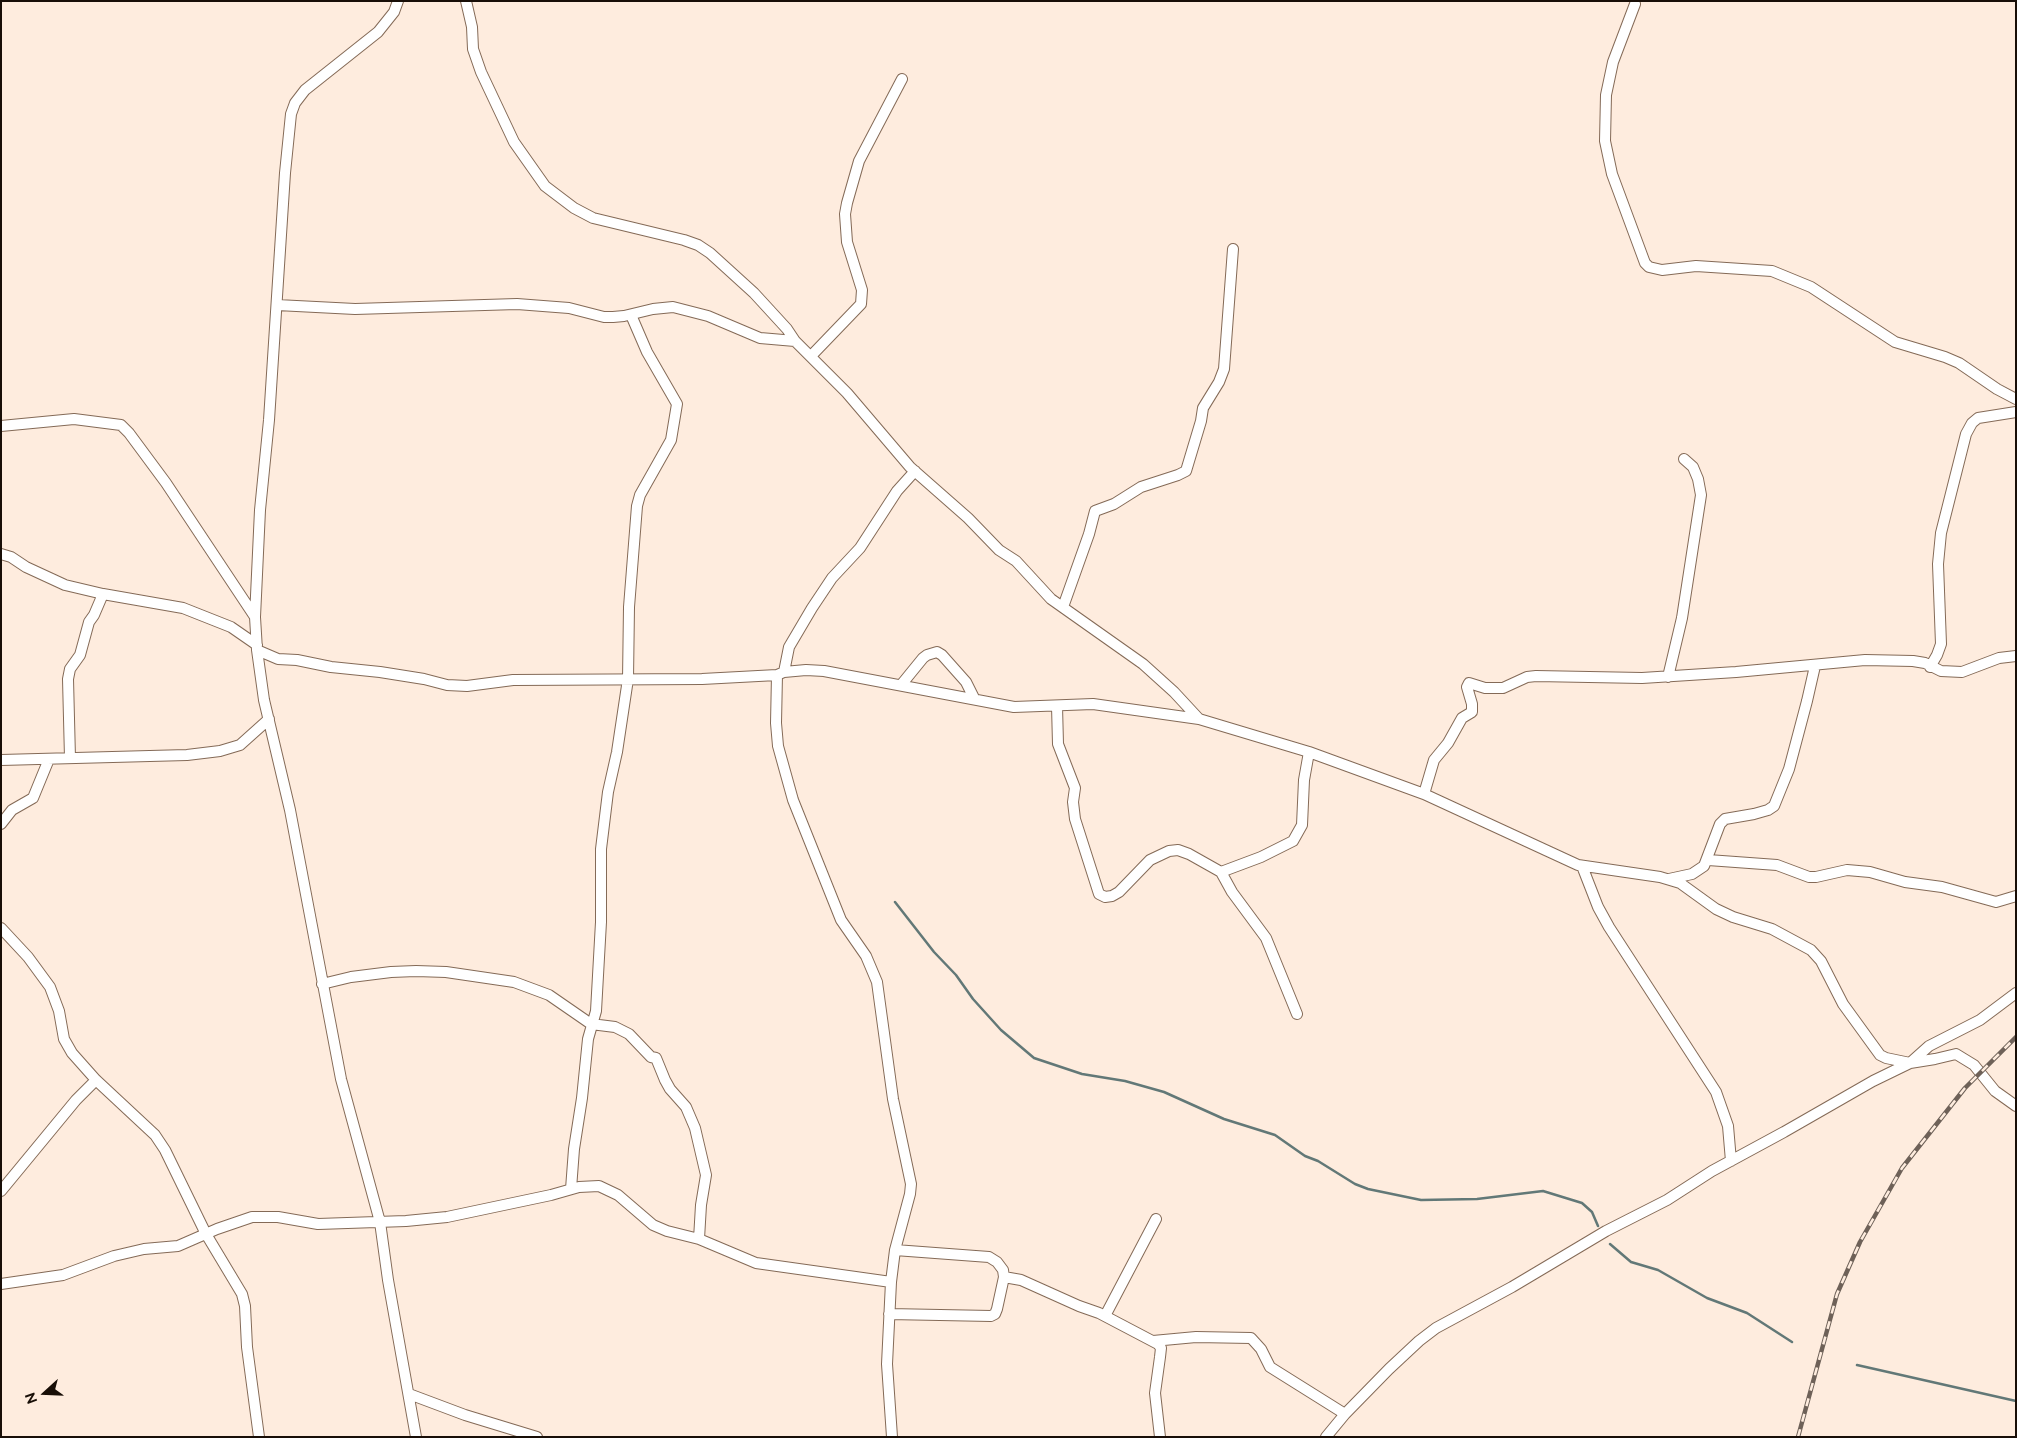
<!DOCTYPE html>
<style>
body{margin:0}
#map{position:relative;width:2017px;height:1438px;overflow:hidden;background:#feecde;font-family:Raleway,sans-serif}
canvas{display:block}
.frame{position:absolute;inset:0;border:2px solid #180e07;pointer-events:none}
.north{position:absolute;left:20px;top:1368px;width:50px;height:50px;-webkit-text-stroke:4px #feecde;paint-order:stroke;rotate:250deg;font-size:14px;font-weight:700;line-height:20px;text-align:center;color:#180e07}
.north::after{content:'';display:block;margin:auto;width:18px;height:22px;background:#180e07;clip-path:polygon(50% 0,100% 100%,50% 72%,0 100%)}
</style>
<div id="map">
<canvas width="2017" height="1438"></canvas>
<div class="frame"></div>
<div class="north">N</div>
</div>
<script>
const context = document.querySelector('canvas').getContext('2d');
context.lineJoin = 'round';
const shape = rows => new Path2D(rows.map(r => 'M' + r).join(''));
function stroke(path, color, width, dash) { context.strokeStyle = color; context.lineWidth = width; context.lineCap = dash ? 'butt' : 'round'; context.setLineDash(dash || []); context.stroke(path); }
stroke(shape([
 [895,902,934,952,956,975,973,999,1001,1030,1034,1058,1082,1074,1125,1081,1164,1092,1224,1119,1275,1135,1305,1156,1318,1161,1355,1184,1368,1189,1421,1200,1477,1199,1543,1191,1582,1203,1592,1212,1598,1226],
 [1610,1244,1631,1262,1658,1270,1707,1298,1747,1313,1792,1342],
 [1857,1365,2016,1401]
]), '#627877', 2.5);
const minor = shape([
 [398,1,394,12,378,32,305,90,295,103,291,114,285,173,269,420,260,510,255,617,257,650,264,700,290,810,341,1079,380,1222,388,1280,416,1437],
 [466,1,472,27,473,49,481,72,514,142,545,186,574,208,593,218,684,240,698,245,710,253,754,293,787,329,795,341],
 [1635,4,1613,62,1606,95,1605,141,1612,174,1645,263,1649,267,1662,270,1696,266,1772,271,1811,287,1895,342,1945,357,1959,363,1997,389,2016,399],
 [277,305,355,309,517,304,569,308,604,317,613,317,624,316,653,309,673,307,708,316,760,338,795,341,847,393,910,467,968,518,999,550,1016,561,1051,599,1143,664,1174,692,1199,719],
 [811,356,861,304,862,290,847,242,845,214,847,203,859,161,902,79],
 [1,426,74,419,121,425,129,433,166,483,255,617],
 [1,554,11,557,26,567,65,585,103,594,183,608,231,627,257,645],
 [1063,607,1089,534,1095,511,1114,504,1141,487,1178,475,1186,471,1201,421,1203,408,1219,382,1224,369,1233,249],
 [257,650,278,659,297,660,331,667,380,672,424,679,447,685,467,686,513,680,702,679,777,675,784,672,806,670,824,671,1014,707,1093,704,1199,719,1309,752,1424,794,1578,865,1660,877,1680,883,1716,909,1733,917,1772,929,1811,950,1821,961,1843,1004,1880,1055,1886,1058,1910,1063,1935,1059,1956,1054,1974,1065,1995,1091,2016,1106],
 [1930,667,1937,655,1941,644,1938,564,1941,533,1966,434,1972,423,1978,418,2016,412],
 [784,672,789,647,812,608,832,578,860,548,897,491,915,471],
 [777,675,776,723,778,746,793,800,841,920,866,956,877,982,893,1099,911,1184,910,1194,895,1250,891,1282,887,1364,892,1437],
 [1668,677,1682,618,1701,495,1698,479,1693,467,1684,459],
 [901,685,923,658,927,655,937,652,942,655,966,682,974,698],
 [1057,706,1058,744,1075,788,1073,802,1075,819,1099,894,1105,897,1112,896,1119,892,1150,860,1169,851,1178,850,1189,854,1221,872,1232,892,1266,938,1297,1014],
 [70,758,68,679,70,669,80,655,89,622,94,615,103,594],
 [1,760,187,755,220,751,240,745,269,719],
 [1424,794,1434,760,1448,743,1462,718,1472,712,1472,704,1467,687,1469,683,1485,688,1503,688,1527,677,1536,676,1642,678,1736,672,1865,660,1913,661,1925,663,1941,671,1962,672,1999,658,2016,656],
 [1,824,12,810,33,798,49,759],
 [1708,860,1777,865,1809,877,1816,877,1847,870,1870,872,1905,882,1942,887,1996,902,2016,896],
 [1582,866,1598,907,1609,927,1716,1092,1728,1126,1731,1161],
 [1221,872,1261,857,1293,841,1302,825,1304,780,1309,752],
 [1669,879,1692,874,1704,866,1720,824,1725,819,1754,814,1768,810,1774,806,1789,769,1807,701,1815,666],
 [1,928,28,957,50,987,59,1011,64,1039,72,1053,96,1080,155,1135,165,1150,206,1234,242,1294,245,1306,247,1347,259,1437],
 [322,984,351,977,391,972,416,971,446,972,514,982,549,995,591,1024,615,1027,629,1034,651,1057,656,1058,665,1080,670,1089,686,1107,695,1128,706,1175,701,1205,699,1239],
 [571,1189,574,1149,582,1098,588,1039,596,1011,601,922,601,849,608,792,617,752,628,679,629,607,637,506,640,495,671,440,677,404,647,352,631,315],
 [1,1191,76,1100,96,1080],
 [1004,1277,1021,1280,1079,1306,1099,1313,1158,1344,1161,1348,1160,1357,1155,1393,1160,1437],
 [1,1284,63,1275,114,1256,144,1249,178,1246,217,1229,252,1217,278,1217,318,1224,406,1221,447,1217,551,1195,579,1187,599,1186,618,1195,653,1225,667,1231,699,1239,756,1263,891,1282],
 [889,1314,991,1316,995,1314,997,1309,1004,1277,1003,1270,997,1262,989,1257,895,1250],
 [1105,1316,1156,1219],
 [1153,1341,1196,1337,1251,1338,1261,1349,1270,1367,1345,1414],
 [409,1394,465,1415,537,1437],
 [1326,1437,1345,1414,1389,1369,1419,1341,1436,1328,1512,1287,1606,1231,1667,1200,1712,1171,1784,1132,1873,1081,1910,1063,1929,1046,1980,1020,2016,993]
]);
stroke(minor, '#846a57', 12);
stroke(minor, '#fff', 10);
const rail = shape([
 [1798,1437,1837,1294,1860,1242,1902,1168,1965,1088,2016,1037]
]);
stroke(rail, '#6e6158', 4.5);
stroke(rail, '#feecde', 2.5, [8]);
</script>
